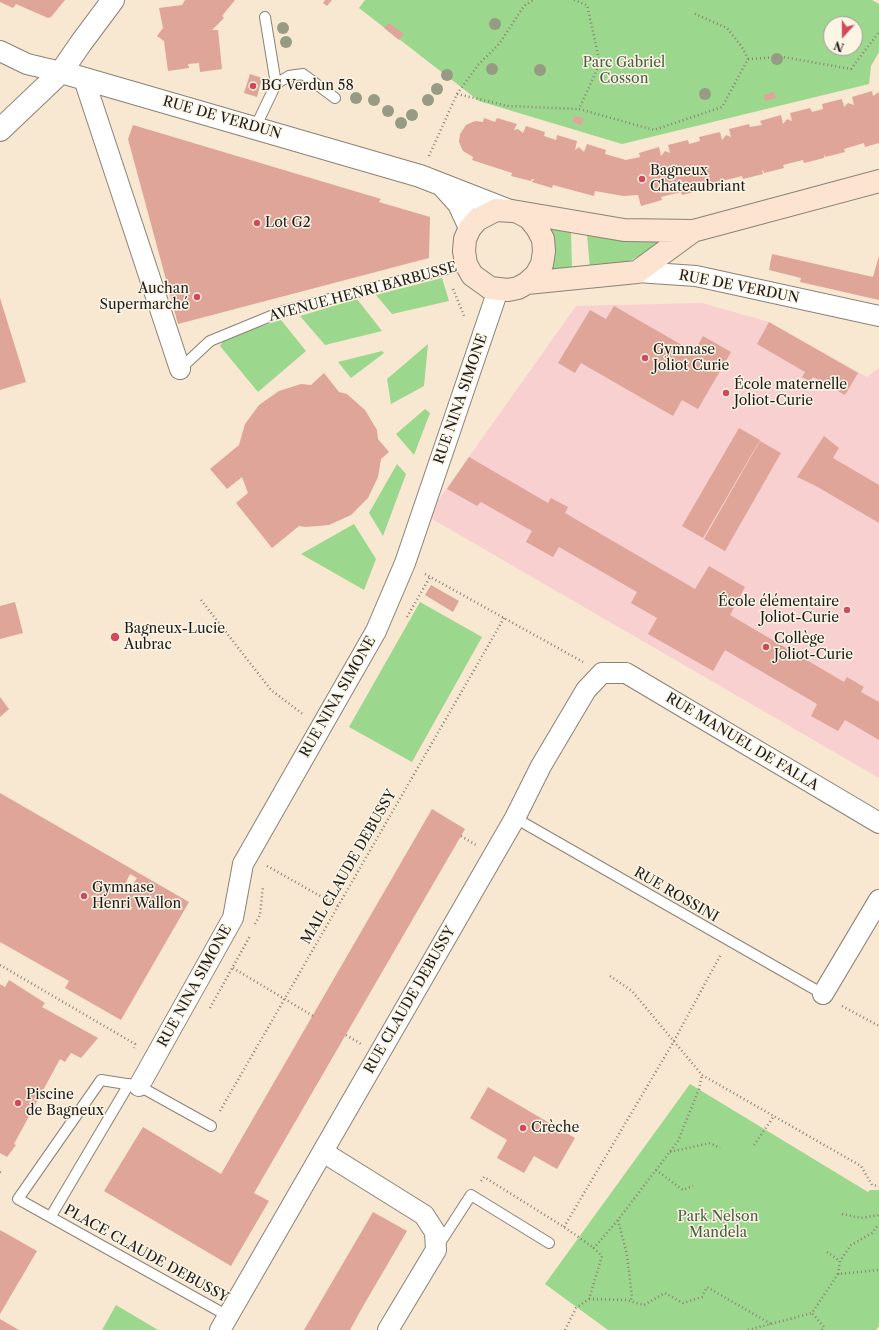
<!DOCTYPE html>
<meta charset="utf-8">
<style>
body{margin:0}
#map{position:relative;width:879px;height:1330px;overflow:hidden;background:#f8e7d1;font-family:"Libre Caslon Text",serif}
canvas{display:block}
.north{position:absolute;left:823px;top:16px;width:40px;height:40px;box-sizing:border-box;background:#fcf5e5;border:1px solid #a29e95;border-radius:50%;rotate:201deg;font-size:11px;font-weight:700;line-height:16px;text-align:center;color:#1c1c1c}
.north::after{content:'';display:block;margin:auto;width:14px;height:18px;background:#d1495b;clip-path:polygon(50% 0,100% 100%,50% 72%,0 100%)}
</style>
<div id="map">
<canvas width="879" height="1330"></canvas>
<div class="north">N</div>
</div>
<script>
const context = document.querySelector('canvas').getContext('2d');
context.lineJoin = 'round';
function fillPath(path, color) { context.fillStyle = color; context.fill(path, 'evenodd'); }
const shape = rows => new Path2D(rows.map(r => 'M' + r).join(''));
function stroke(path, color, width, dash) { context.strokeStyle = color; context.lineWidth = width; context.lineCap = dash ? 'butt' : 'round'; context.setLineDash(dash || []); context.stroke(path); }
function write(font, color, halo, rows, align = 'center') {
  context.font = font + ' "Libre Caslon Text",serif'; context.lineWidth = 3; context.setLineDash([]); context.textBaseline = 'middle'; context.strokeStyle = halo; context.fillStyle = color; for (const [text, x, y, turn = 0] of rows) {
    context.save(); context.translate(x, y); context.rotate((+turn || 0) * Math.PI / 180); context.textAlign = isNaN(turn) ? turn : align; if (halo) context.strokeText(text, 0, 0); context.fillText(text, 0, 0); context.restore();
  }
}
fillPath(shape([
 [702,303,769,322,867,377,879,368,879,778,427,516,576,306]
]), '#f7d0cf');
fillPath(shape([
 [365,0,872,0,879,4,879,52,871,66,869,84,622,144,479,101,359,8],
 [831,24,855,24,855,48,831,48],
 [552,224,571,231,572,269,553,271,550,269,549,229],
 [592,233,670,241,625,263,590,268,587,235],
 [442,278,449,301,392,314,376,295],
 [357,299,382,331,325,345,300,316],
 [281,320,306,351,258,392,220,346,226,337],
 [428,344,424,386,391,404,387,379],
 [382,351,384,353,351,378,338,362],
 [425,409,430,413,414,455,396,434],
 [397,464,406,474,383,536,369,513],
 [354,524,376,559,364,590,301,554],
 [420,602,482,637,412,762,349,727],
 [690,1084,868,1192,870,1190,879,1190,879,1326,876,1330,608,1330,545,1284],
 [116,1305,158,1330,102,1330]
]), '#9bd78c');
fillPath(shape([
 [0,0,65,0,51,17,48,18,16,4,13,8,0,2],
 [185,0,235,0,222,16,224,18,212,30,218,30,222,69,200,72,199,63,188,64,189,68,168,71,164,41,157,36,163,28,159,8,182,5],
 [325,0,332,0,327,6,323,3],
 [389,23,404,34,399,40,384,28],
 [250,74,262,78,257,97,244,93],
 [872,91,873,96,879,92,879,143,865,147,864,143,844,149,845,152,825,157,824,154,824,158,804,163,803,160,783,165,784,168,764,173,763,170,762,171,763,174,743,179,742,176,722,181,723,185,703,189,702,186,700,187,702,190,682,195,681,192,661,197,662,200,641,206,638,195,623,196,595,191,594,196,553,185,552,188,532,182,534,179,532,179,531,181,511,176,512,173,472,160,473,157,463,151,459,142,460,134,466,125,475,121,483,122,484,118,495,122,497,118,517,124,514,130,518,129,523,133,526,126,545,132,544,136,556,140,557,135,577,141,575,150,579,147,584,152,587,144,606,150,605,154,626,160,640,157,639,153,659,147,661,156,665,151,670,153,668,145,688,140,689,144,700,141,699,137,720,132,722,140,726,135,731,137,729,129,749,124,750,127,762,125,760,121,781,115,783,124,787,119,792,121,790,113,810,108,812,112,823,109,822,104,842,99,844,107,848,103,854,105,852,97],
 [774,92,776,98,765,101,764,95],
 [574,116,584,118,582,125,572,122],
 [133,125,381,199,379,202,430,217,429,258,178,324,128,139],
 [772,254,873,277,879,256,879,300,800,282,801,278,769,270],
 [0,298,26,382,0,390],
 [614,306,694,352,703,336,731,352,698,409,682,400,673,416,581,363,575,373,558,363,590,310,606,319],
 [769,322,858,373,845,395,813,377,810,382,802,377,805,372,757,344],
 [324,373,339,392,347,394,365,410,377,430,378,439,389,452,381,459,378,477,368,498,351,515,329,525,306,527,299,526,272,548,236,503,248,493,242,477,227,489,210,469,239,445,245,424,259,405,279,391,301,384,311,385],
 [739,428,760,440,703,538,682,526],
 [824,436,839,448,833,458,879,485,879,523,816,486,797,477],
 [760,441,781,453,725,551,704,539],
 [469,457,548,503,551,498,568,507,565,513,695,589,709,566,745,587,730,615,844,682,847,677,864,687,861,692,879,702,879,740,845,720,838,731,811,716,817,704,725,650,713,671,648,634,657,618,631,603,637,592,559,547,553,557,526,542,532,531,481,502,477,506,447,489],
 [431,585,459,601,453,612,425,595],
 [15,602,23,633,0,639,0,606],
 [0,697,9,709,0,717],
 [0,793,189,902,121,1020,65,988,69,981,0,942],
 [130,874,137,878,132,886,126,882],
 [432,809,465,829,254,1193,269,1201,231,1266,104,1191,143,1127,221,1174],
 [9,980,45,1003,42,1007,98,1038,81,1058,71,1053,65,1062,60,1059,14,1144,16,1145,7,1157,0,1153,0,984,5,987],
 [488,1087,575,1138,557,1169,534,1156,524,1173,497,1158,507,1140,470,1118],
 [373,1212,407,1231,362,1308,350,1330,304,1330],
 [0,1230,37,1251,0,1314],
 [0,1319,19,1330,0,1330]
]), '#dfa599');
const service = shape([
 [276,84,289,76,303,74,335,98],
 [255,128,276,84,265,17],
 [180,369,210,341,283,311,466,264],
 [515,818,823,994],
 [211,1126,139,1086,101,1080,18,1199,228,1316],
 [51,1216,129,1084],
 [438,1246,471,1195,549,1243]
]);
const minor = shape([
 [0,51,27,64,61,72],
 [84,79,180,369],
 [637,272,696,276,879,316],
 [823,994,879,900],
 [139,1086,233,918,243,864,376,631,405,563,498,290],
 [323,1152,424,1215,435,1232,436,1250,388,1330],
 [220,1330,515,818,541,766,586,690,602,673,626,673,879,823]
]);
const tertiary = shape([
 [61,72,420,176,507,210],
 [0,130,61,72,81,43,113,0],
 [443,186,459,204,470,228]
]);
const secondary = shape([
 [518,212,529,218,537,228,543,239,544,251,542,264,536,275,527,283,518,288,508,290,490,288,472,275,466,264,464,251,465,239,470,228,477,220,496,210,512,211,624,230,693,231,879,181],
 [527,283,637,272,693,231]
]);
stroke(service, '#8a8276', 12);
stroke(minor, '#8a8276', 22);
stroke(tertiary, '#8a8276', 24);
stroke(secondary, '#8a8276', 24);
stroke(shape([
 [574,0,587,5,600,63,579,109,654,130,722,107,748,59,742,47,727,28,693,13],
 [748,59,783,57,851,69,879,32],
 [457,94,478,65,499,44,524,6,533,0],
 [429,156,457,94,508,106,579,109],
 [453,289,465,318],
 [425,574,583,662],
 [201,600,271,690,304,715],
 [407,617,430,577],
 [461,836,476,845],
 [267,866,338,906],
 [255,924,260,915,263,886],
 [0,965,135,1044,134,1048],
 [233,968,313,1016],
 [610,976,632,991,702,1075,861,1166,872,1185,879,1186],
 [842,1006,879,1026],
 [210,1008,250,936],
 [346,1035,361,1044],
 [220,1111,504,618],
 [754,1145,774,1116],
 [670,1152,710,1143,720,1148],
 [656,1170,683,1190,693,1186],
 [0,1172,3,1174],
 [481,1181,484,1177,564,1227,594,1248],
 [842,1214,861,1218,879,1215],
 [618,1220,627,1255,632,1297,630,1302],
 [564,1227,674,1041,721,954],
 [827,1252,840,1261],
 [838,1274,840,1261,851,1245,872,1233,879,1224],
 [589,1299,626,1300,644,1305,665,1293,683,1303,702,1297,707,1287,771,1324],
 [565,1330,576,1308,589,1299,602,1256,594,1248,618,1220,678,1141,699,1089,702,1075],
 [748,1330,812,1313],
 [822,1330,824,1327,812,1313,838,1274,879,1270]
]), '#8a8276', 2.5, [1, 3]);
stroke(service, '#fff', 10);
stroke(minor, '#fff', 20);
stroke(tertiary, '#fff', 22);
stroke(secondary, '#fde4d1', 22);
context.fillStyle = '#979b83';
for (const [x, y] of [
 [495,24],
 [283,28],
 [286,42],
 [777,59],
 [492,69],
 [540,70],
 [447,75],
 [437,89],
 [705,94],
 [356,98],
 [374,100],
 [428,100],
 [388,111],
 [412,115],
 [401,123]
]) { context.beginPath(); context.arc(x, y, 6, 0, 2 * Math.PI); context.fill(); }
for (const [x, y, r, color] of [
 [253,86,4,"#d1495b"],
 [642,179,4,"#d1495b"],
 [257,223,4,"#d1495b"],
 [197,297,4,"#d1495b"],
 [645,358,4,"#d1495b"],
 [726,393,4,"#d1495b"],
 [847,610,4,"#d1495b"],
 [115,637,5,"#d1495b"],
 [766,647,4,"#d1495b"],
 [84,896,4,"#d1495b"],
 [18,1103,4,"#d1495b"],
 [523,1128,4,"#d1495b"]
]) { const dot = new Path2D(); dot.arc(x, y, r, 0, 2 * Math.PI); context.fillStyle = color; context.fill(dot); stroke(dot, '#fcf5e5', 1.5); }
write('14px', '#485d43', '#fcf5e5', [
 ["Parc Gabriel",624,63],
 ["Cosson",624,79],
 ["Park Nelson",718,1217],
 ["Mandela",718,1233]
]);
write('14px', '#1c1c1c', '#fcf5e5', [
 ["BG Verdun 58",261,86],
 ["Bagneux",650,171],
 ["Chateaubriant",650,187],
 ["Lot G2",265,223],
 ["Auchan",189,289,"right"],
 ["Supermarché",189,305,"right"],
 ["Gymnase",653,350],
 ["Joliot Curie",653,366],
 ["École maternelle",734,385],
 ["Joliot-Curie",734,401],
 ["École élémentaire",839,602,"right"],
 ["Joliot-Curie",839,618,"right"],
 ["Bagneux-Lucie",124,629],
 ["Aubrac",124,645],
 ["Collège",774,639],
 ["Joliot-Curie",774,655],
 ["Gymnase",92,888],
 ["Henri Wallon",92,904],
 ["Piscine",26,1095],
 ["de Bagneux",26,1111],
 ["Crèche",531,1128]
], 'left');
write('14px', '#1c1c1c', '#fcf5e5', [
 ["RUE DE VERDUN",222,118,16],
 ["RUE DE VERDUN",739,287,11],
 ["AVENUE HENRI BARBUSSE",363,292,-15],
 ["RUE NINA SIMONE",461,399,-71],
 ["RUE NINA SIMONE",338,697,-60],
 ["RUE MANUEL DE FALLA",742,742,31],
 ["MAIL CLAUDE DEBUSSY",349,867,-60],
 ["RUE ROSSINI",676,895,30],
 ["RUE NINA SIMONE",195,986,-61],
 ["RUE CLAUDE DEBUSSY",410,1000,-60],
 ["PLACE CLAUDE DEBUSSY",146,1254,29]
]);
</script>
